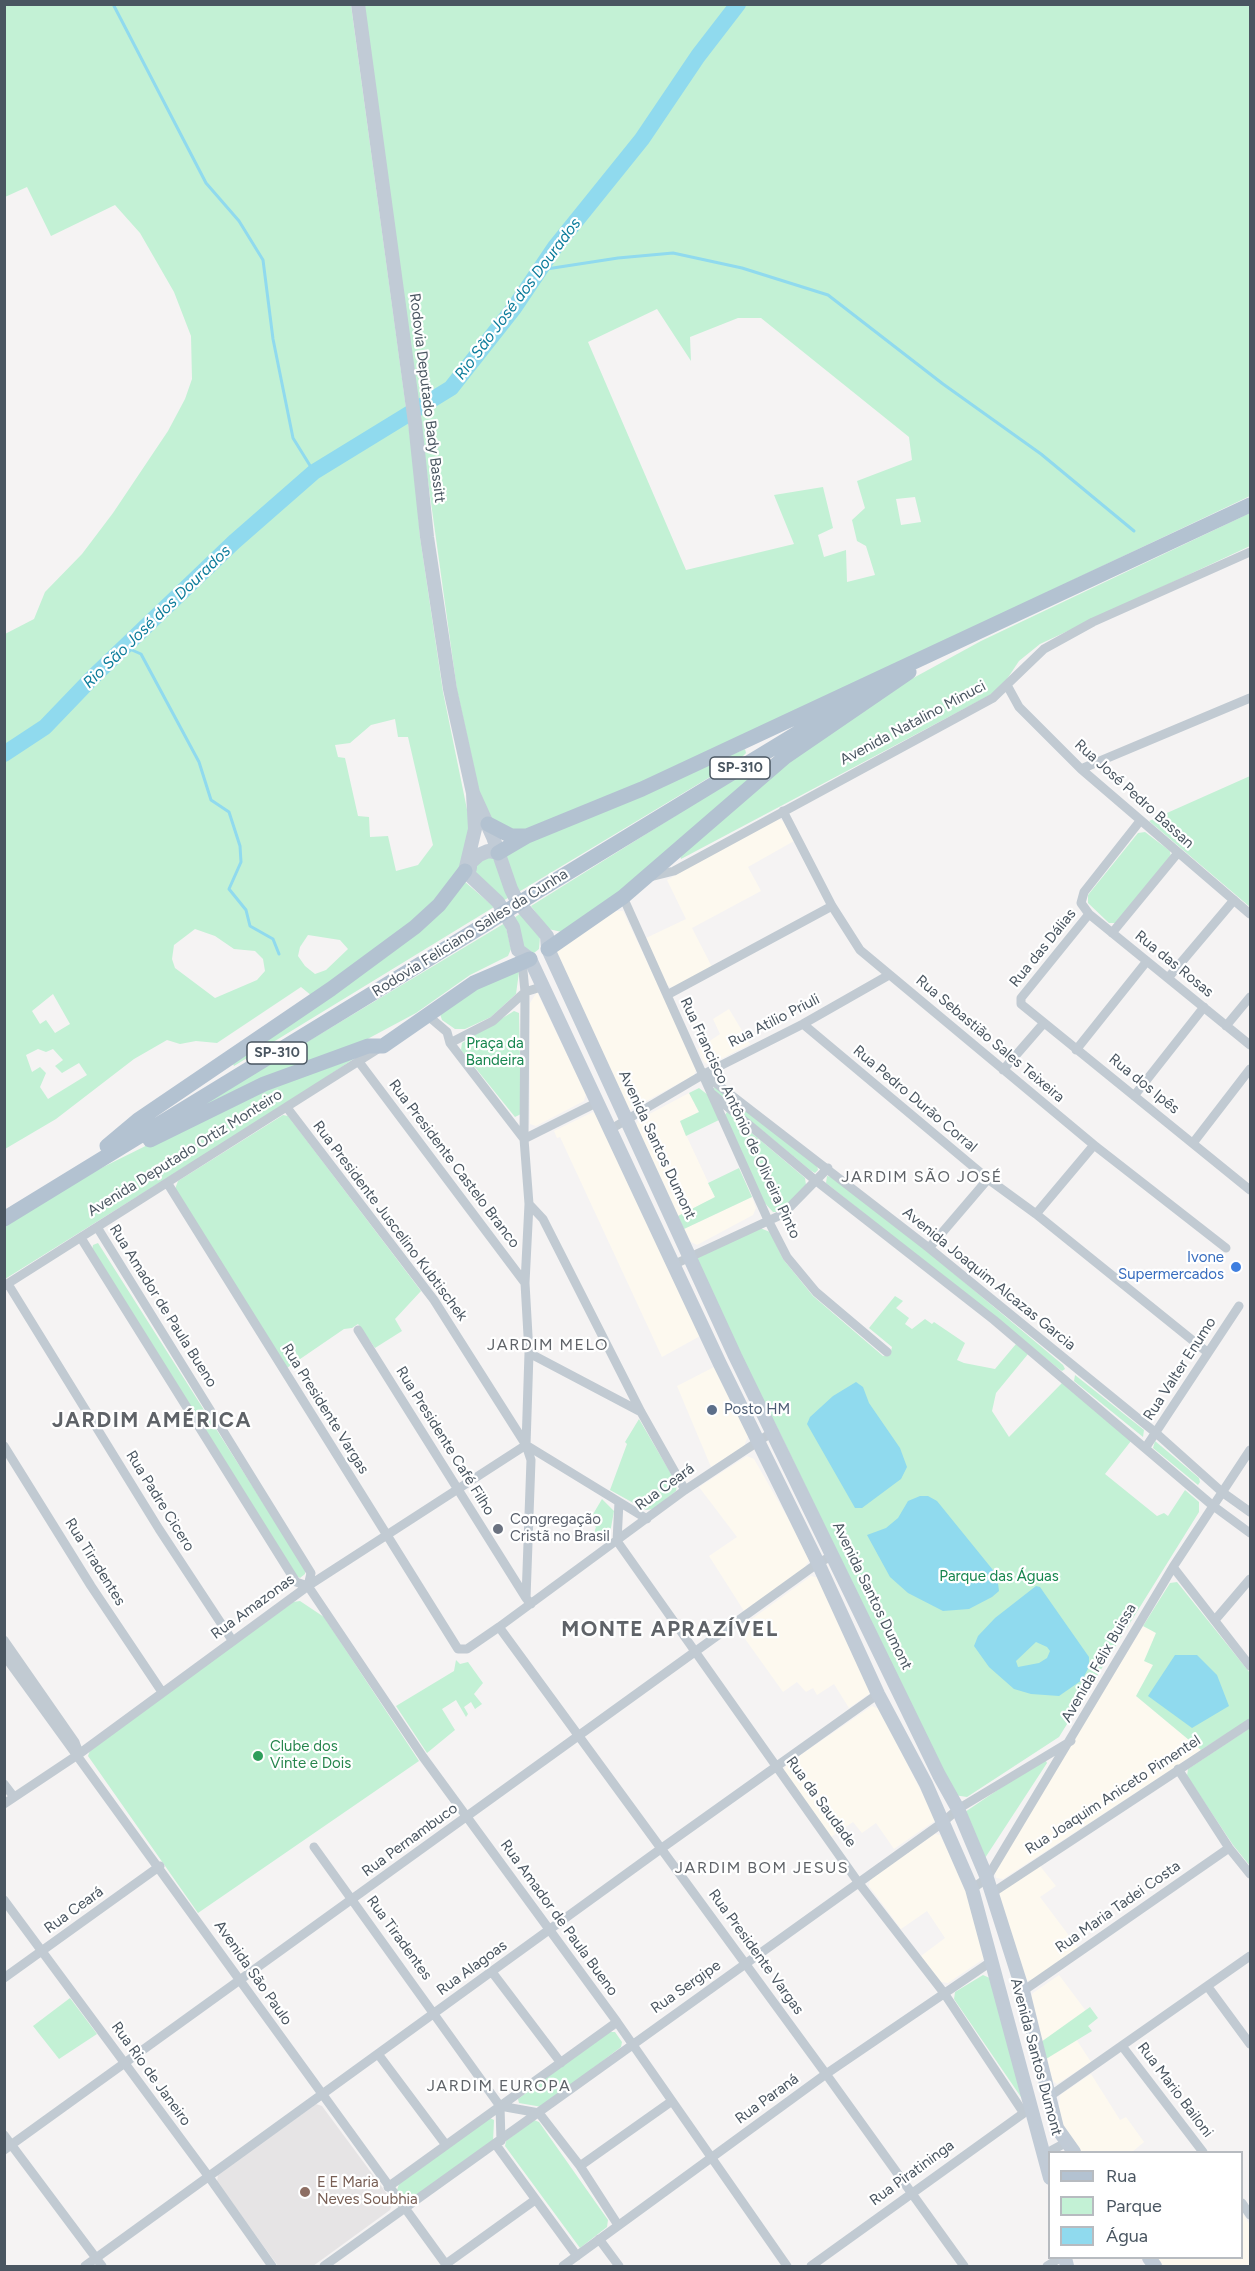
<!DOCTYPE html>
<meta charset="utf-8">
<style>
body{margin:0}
#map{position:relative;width:1255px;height:2271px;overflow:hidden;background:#f5f3f3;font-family:Figtree,sans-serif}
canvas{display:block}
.frame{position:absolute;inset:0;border:6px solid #4a5661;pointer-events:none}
.legend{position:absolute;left:1048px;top:2151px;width:195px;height:108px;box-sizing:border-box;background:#fff;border:2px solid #b7bbc0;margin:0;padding:8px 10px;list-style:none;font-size:18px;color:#4a5661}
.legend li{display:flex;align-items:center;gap:12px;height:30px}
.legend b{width:30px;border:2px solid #b7bbc0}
</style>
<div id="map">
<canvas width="1255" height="2271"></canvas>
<div class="frame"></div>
<ul class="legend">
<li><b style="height:8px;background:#b3c2d1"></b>Rua</li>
<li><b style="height:16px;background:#c3f1d5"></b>Parque</li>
<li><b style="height:16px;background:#90daee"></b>Água</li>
</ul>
</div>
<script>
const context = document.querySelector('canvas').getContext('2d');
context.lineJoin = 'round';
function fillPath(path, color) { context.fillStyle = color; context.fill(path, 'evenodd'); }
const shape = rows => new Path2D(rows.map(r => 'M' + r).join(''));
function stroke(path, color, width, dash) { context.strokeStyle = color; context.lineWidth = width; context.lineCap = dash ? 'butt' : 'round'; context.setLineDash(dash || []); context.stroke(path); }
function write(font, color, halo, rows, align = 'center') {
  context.font = font + ' Figtree,sans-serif'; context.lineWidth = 4.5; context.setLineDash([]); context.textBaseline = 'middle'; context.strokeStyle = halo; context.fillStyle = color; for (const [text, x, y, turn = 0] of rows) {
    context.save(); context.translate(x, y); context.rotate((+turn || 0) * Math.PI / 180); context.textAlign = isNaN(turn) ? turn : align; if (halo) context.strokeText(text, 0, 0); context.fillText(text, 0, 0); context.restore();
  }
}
fillPath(shape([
 [777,818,783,821,794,841,748,867,761,891,692,928,712,967,673,988,666,985,646,938,686,919,667,880],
 [614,911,623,911,697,1068,694,1075,630,1110,626,1108,556,956,558,948],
 [537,992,586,1094,584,1101,536,1126,530,1124,530,1003],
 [729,1009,750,1044,709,1065,704,1062,698,1049,720,1034,713,1019],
 [689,1093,699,1112,680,1122,715,1197,678,1216,636,1128,638,1120],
 [593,1112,597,1114,702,1335,662,1357,560,1137,557,1138,554,1131],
 [752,1197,756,1208,753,1215,697,1245,691,1242,684,1229],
 [716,1366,749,1434,744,1446,711,1467,677,1386],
 [747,1456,754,1459,811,1558,804,1568,744,1611,709,1556,737,1537,699,1487],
 [811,1576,819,1578,869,1688,869,1694,849,1708,834,1684,817,1695,813,1688,806,1692,797,1682,783,1692,738,1629],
 [1143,1626,1156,1633,1145,1660,1153,1665,1136,1696,1201,1750,1003,1879,996,1878,995,1871],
 [872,1706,879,1709,936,1820,894,1849,876,1823,862,1833,853,1822,831,1837,784,1771,786,1765],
 [935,1834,940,1835,968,1892,985,1958,948,1983,941,1982,921,1956,945,1938,927,1911,901,1929,869,1886,870,1879],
 [1040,1866,1056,1886,1040,1897,1079,1949,1040,1976,1027,1981,1023,1978,999,1893],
 [1059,1975,1086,2011,1041,2042,1029,2000,1033,1993],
 [1076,2039,1091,2062,1057,2084,1053,2081,1046,2059],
 [1091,2074,1120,2120,1126,2117,1144,2142,1132,2152,1081,2152,1064,2127,1058,2113,1060,2095],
 [1242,2213,1250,2225,1250,2266,1164,2266,1157,2258,1242,2258]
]), '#fdf9ef');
fillPath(shape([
 [316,2104,322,2106,393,2202,390,2210,313,2266,278,2266,217,2182,218,2174]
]), '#e6e4e5');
fillPath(shape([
 [4,5,351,5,415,474,420,537,443,692,471,829,466,856,436,905,312,996,301,987,217,1043,196,1041,180,1044,167,1040,134,1059,56,1119,5,1149,5,634,34,619,45,592,82,554,113,513,168,431,185,399,192,379,191,336,174,292,140,233,115,205,51,236,27,187,5,197],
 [395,719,398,737,408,737,433,845,418,865,396,871,388,836,370,837,369,817,358,816,345,758,338,757,335,745,350,743,371,725],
 [195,929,215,936,234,949,255,951,263,959,265,971,257,980,215,998,175,968,172,959,174,945],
 [308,935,340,940,348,949,326,970,315,974,305,966,298,956,300,947],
 [53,994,70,1024,55,1033,46,1020,40,1024,32,1011],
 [38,1049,46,1052,53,1049,63,1060,55,1066,62,1073,79,1063,87,1075,48,1099,40,1087,46,1073,40,1067,32,1072,26,1055],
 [362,5,1250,5,1250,496,641,785,519,832,491,820,480,796,457,690],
 [657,309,691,361,690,337,738,318,761,318,909,437,912,460,857,481,865,508,852,520,857,541,866,546,875,575,847,582,846,550,824,557,818,535,833,528,823,487,774,495,794,544,686,570,588,342],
 [915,497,921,522,901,525,896,499],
 [1250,513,1250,546,1040,644,1019,661,1003,685,990,695,681,859,680,856,787,760,906,682,981,641],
 [745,749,746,753,740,759,517,893,505,853],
 [766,759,768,763,620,891,562,932,548,929,531,906],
 [1250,776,1250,907,1149,821],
 [1145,832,1170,851,1171,857,1117,923,1109,923,1088,903,1088,895,1138,833],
 [493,856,511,896,503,901,476,877,474,864],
 [464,881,494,907,234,1066,233,1064],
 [521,913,540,937,539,949,534,953,524,948,514,918],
 [505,923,511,949,508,956,470,975,416,1013,345,1051,187,1114],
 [514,968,519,972,516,994,491,1017,465,1029,455,1029,442,1020,440,1014,474,988],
 [514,1011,519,1013,521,1114,515,1117,461,1050,462,1043],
 [355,1058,284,1105,5,1279,5,1225,69,1184,234,1102],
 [715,1087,817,1165,818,1170,815,1173,810,1170,712,1089],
 [699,1088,708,1095,719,1120,686,1136,680,1121,699,1112,689,1093],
 [727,1112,805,1178,806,1185,780,1212,773,1212,761,1199,725,1115],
 [283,1115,288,1116,421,1291,395,1319,402,1331,375,1348,358,1324,352,1328,344,1329,287,1368,175,1189,178,1181],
 [739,1168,752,1197,684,1229,678,1216,715,1197,708,1183],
 [827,1176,832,1177,926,1250,1063,1365,1065,1369,1062,1371,1059,1369,826,1183],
 [760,1228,770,1232,783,1259,813,1296,883,1356,890,1355,892,1347,869,1328,895,1296,903,1301,896,1308,909,1318,905,1324,912,1329,925,1319,932,1324,934,1322,965,1343,957,1360,964,1363,995,1369,1016,1344,1028,1354,996,1393,992,1411,1009,1437,1062,1383,1131,1441,1105,1474,1157,1516,1164,1513,1168,1516,1185,1490,1199,1502,1199,1512,1059,1737,967,1797,954,1795,778,1429,739,1354,697,1259,701,1255],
 [98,1243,305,1569,305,1574,300,1578,295,1575,92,1250,93,1245],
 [1075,1375,1144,1430,1143,1437,1074,1381],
 [639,1419,677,1484,676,1491,654,1509,646,1510,610,1490,627,1444,625,1442],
 [1155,1441,1199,1478,1200,1482,1198,1485,1153,1448],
 [602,1499,614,1511,610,1533,606,1540,593,1536,596,1527,589,1521],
 [1177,1582,1250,1673,1250,1719,1201,1750,1136,1696,1153,1665,1144,1661,1156,1633,1143,1626,1170,1583],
 [300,1601,324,1617,419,1761,198,1913,88,1756,90,1750,293,1602],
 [456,1660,460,1664,468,1662,483,1683,474,1694,482,1704,475,1709,471,1702,464,1707,468,1714,466,1717,456,1700,442,1709,455,1730,427,1753,396,1706,454,1671],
 [1250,1728,1250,1866,1233,1845,1187,1776,1188,1769],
 [1046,1761,1047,1763,985,1858,965,1812,1039,1762],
 [983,1975,992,1979,1023,2100,954,1999,955,1992],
 [70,1998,97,2034,59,2059,33,2026],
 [1090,2007,1098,2018,1088,2026,1092,2031,1046,2059,1041,2042],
 [608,2032,615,2032,622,2042,621,2047,542,2107,519,2103,518,2099],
 [490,2118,494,2120,493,2142,412,2199,405,2199,397,2190,399,2184],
 [534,2120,539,2122,608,2220,607,2227,580,2248,505,2146,506,2141]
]), '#c3f1d5');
fillPath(shape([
 [856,1382,863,1387,869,1403,900,1448,907,1467,901,1479,862,1508,855,1508,807,1424,810,1417,833,1396],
 [920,1496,928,1496,937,1501,997,1575,999,1591,992,1597,969,1609,943,1611,908,1593,890,1577,867,1535,886,1528,898,1518,908,1501],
 [1036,1586,1040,1587,1089,1657,1089,1667,1082,1680,1059,1696,1031,1694,1014,1689,989,1667,974,1646,978,1636,995,1618],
 [1036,1642,1047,1647,1050,1651,1047,1658,1039,1663,1018,1667,1016,1661],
 [1175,1655,1197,1655,1217,1675,1229,1706,1192,1728,1148,1696]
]), '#90daee');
stroke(shape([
 [113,4,206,183,239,221,263,260,273,339,293,438,314,472],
 [540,270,618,258,673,253,742,268,828,295,943,384,1041,454,1134,531],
 [125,647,141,654,199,762,211,800,229,812,240,846,241,862,229,889,246,910,250,926,273,939,279,954]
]), '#90daee', 3);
stroke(shape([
 [4,754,45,727,94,676,234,542,314,472,451,388,514,308,555,247,642,139,698,56,738,4]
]), '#90daee', 16);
stroke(shape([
 [1008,687,1019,707,1081,769,1250,914],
 [1081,769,1250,698],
 [783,811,832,906,860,950,1094,1145,1226,1248],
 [1140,821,1084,892,1081,903,1089,914,1250,1045],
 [650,877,674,871,993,698,1044,649,1093,622,1250,552],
 [623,897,768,1220,787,1257,816,1292,887,1352],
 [1089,914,1021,998,1021,1004,1250,1190],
 [1112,933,1177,854],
 [522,960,525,992,524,1139,529,1204,525,1283,529,1353,526,1445,531,1460,526,1598,531,1604],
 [1168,978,1234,900],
 [667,995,832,906],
 [427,1015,447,1032,450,1043,524,1139,596,1103],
 [803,1024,988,1179,1036,1214,1207,1352],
 [1226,1026,1250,997],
 [450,1043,493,1021,525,992,541,987],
 [1076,1050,1147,961],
 [359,1062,525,1283],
 [1003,1070,1043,1024],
 [704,1074,929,1248,1156,1433,1222,1492,1250,1512],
 [711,1093,815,1180,994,1320,1212,1505,1250,1533],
 [1134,1096,1204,1007],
 [288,1109,434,1300,526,1445,647,1519],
 [611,1129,704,1074,803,1024,889,975],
 [1193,1143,1250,1069],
 [168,1184,458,1649,467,1649,499,1627,685,1490,774,1431],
 [529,1204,543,1219,641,1412,685,1490],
 [1036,1214,1094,1145],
 [97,1227,311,1573,308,1586],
 [81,1238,296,1582,308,1586,423,1757,617,2022,787,2266],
 [929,1248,988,1179],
 [675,1264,783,1214,828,1168],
 [8,1284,159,1529,232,1640],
 [4,1286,381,1047],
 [358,1330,526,1598],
 [529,1353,641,1412],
 [4,1446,91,1586,162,1692],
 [1146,1447,1239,1306],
 [619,1502,617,1541,858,1882,944,1993,1023,2112],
 [1173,1567,1250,1666],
 [1215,1620,1250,1579],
 [499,1627,826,2074,964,2266],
 [4,1640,75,1742,79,1753],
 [4,1655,447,2266],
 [1178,1769,1229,1848,1250,1874],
 [4,1784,14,1797],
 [4,1804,79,1754,308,1586,526,1445],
 [314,1847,500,2106,501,2141],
 [972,1889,987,1878,1173,1567,1250,1450],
 [992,1893,1250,1723],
 [4,1900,209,2177,272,2266],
 [492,1972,561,2063],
 [4,1978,160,1866],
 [1208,1987,1250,2044],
 [1023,1991,1229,1848],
 [1122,2046,1203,2152],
 [378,2054,446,2145],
 [1050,2096,1250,1956],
 [500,2106,539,2113,580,2166,618,2225],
 [4,2135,102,2266],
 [496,2145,577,2256],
 [4,2150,818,1563,834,1555],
 [1045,2154,1067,2142],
 [580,2166,672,2101],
 [388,2187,617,2022],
 [1242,2203,1250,2215],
 [599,2239,619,2266],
 [446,2264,535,2200],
 [85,2266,662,1848,878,1694],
 [324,2266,942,1823,958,1809,1071,1741],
 [563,2266,826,2074,992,1961],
 [811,2266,1028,2110],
 [1047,2266,1060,2258]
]), '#c1cad2', 9);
stroke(shape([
 [358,4,415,423,427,537,450,689,473,793,475,829,465,871],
 [473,793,493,837,511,889,517,901,547,936,548,949,735,1356,939,1775,958,1809,987,1878,1023,1991,1057,2128,1074,2152],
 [470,868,470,863,479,855,488,851,498,853],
 [465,871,498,902,513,927,518,950,530,959,720,1364,818,1563,878,1694,926,1784,972,1889,1050,2178],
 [1065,2258,1067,2266],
 [1149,2258,1155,2266]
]), '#c1cbd6', 14);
stroke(shape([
 [488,824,511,836,527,836],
 [498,853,527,836,642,789,1250,505],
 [543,888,860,695],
 [548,949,623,897,785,757,909,672],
 [150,1140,264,1084,368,1046,383,1046,474,983,530,959],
 [107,1146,138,1120,331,989,415,927,439,905,465,871],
 [4,1219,489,922]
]), '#b3c2d1', 15);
stroke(shape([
 [489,922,543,888]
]), '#b3c2d1', 15);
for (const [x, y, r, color] of [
 [1236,1267,6,"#3f7fe0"],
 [712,1410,6,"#5c6f8a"],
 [498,1529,6,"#6b7280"],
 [258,1756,6,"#2e9e5b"],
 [305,2192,6,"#8d6e63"]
]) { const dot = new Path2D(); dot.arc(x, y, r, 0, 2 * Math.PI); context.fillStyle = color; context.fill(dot); stroke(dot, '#fff', 2); }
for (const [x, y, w] of [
 [740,768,60],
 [277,1053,60]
]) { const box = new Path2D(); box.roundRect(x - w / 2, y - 11, w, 22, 4.5); context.fillStyle = '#fff'; context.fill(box); stroke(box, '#4a5661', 1.5); }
write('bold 14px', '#4a5661', null, [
 ["SP-310",740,768],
 ["SP-310",277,1053]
]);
write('15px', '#4a5661', '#fff', [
 ["Rodovia Deputado Bady Bassitt",427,398,83],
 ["Avenida Natalino Minuci",913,723,-28],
 ["Rua José Pedro Bassan",1134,794,42],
 ["Rodovia Feliciano Salles da Cunha",470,933,-32],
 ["Rua das Dálias",1043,948,-51],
 ["Rua das Rosas",1174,964,39],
 ["Rua Atilio Priuli",774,1021,-27],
 ["Rua Sebastião Sales Teixeira",990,1039,40],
 ["Rua dos Ipês",1144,1084,39],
 ["Rua Pedro Durão Corral",915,1099,40],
 ["Rua Francisco Antônio de Oliveira Pinto",740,1118,65],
 ["Avenida Santos Dumont",657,1145,65],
 ["Avenida Deputado Ortiz Monteiro",185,1153,-32],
 ["Rua Presidente Castelo Branco",454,1164,53],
 ["Rua Presidente Juscelino Kubtischek",390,1221,53],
 ["Avenida Joaquim Alcazas Garcia",989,1279,39],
 ["Rua Amador de Paula Bueno",163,1306,58],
 ["Rua Valter Enumo",1180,1369,-57],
 ["Rua Presidente Vargas",325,1409,58],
 ["Rua Presidente Café Filho",445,1441,58],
 ["Rua Ceará",665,1487,-36],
 ["Rua Padre Cicero",160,1501,58],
 ["Rua Tiradentes",95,1562,58],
 ["Avenida Santos Dumont",872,1596,64],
 ["Rua Amazonas",253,1607,-36],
 ["Avenida Félix Buissa",1099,1663,-60],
 ["Rua Joaquim Aniceto Pimentel",1113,1795,-33],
 ["Rua da Saudade",821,1802,54],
 ["Rua Pernambuco",410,1840,-36],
 ["Rua Maria Tadei Costa",1118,1907,-35],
 ["Rua Ceará",74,1910,-36],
 ["Rua Amador de Paula Bueno",559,1918,54],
 ["Rua Tiradentes",399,1938,54],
 ["Rua Presidente Vargas",756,1952,54],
 ["Rua Alagoas",472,1968,-36],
 ["Avenida São Paulo",253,1973,55],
 ["Rua Sergipe",686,1987,-35],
 ["Avenida Santos Dumont",1036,2057,75],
 ["Rua Rio de Janeiro",151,2074,54],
 ["Rua Mario Bailoni",1175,2090,53],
 ["Rua Paraná",767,2099,-36],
 ["Rua Piratininga",912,2173,-36]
]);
write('15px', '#17864f', '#fff', [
 ["Praça da",495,1044],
 ["Bandeira",495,1061],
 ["Parque das Águas",999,1577]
]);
write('15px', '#366cbe', '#fff', [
 ["Ivone",1224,1258],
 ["Supermercados",1224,1275]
], 'right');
write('15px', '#4e5e75', '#fff', [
 ["Posto HM",724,1410]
], 'left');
write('15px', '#5b616d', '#fff', [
 ["Congregação",510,1520],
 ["Cristã no Brasil",510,1537]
], 'left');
write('15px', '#27864d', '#fff', [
 ["Clube dos",270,1747],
 ["Vinte e Dois",270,1764]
], 'left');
write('15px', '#785e54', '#fff', [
 ["E E Maria",317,2183],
 ["Neves Soubhia",317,2200]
], 'left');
write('italic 16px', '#0c7c9b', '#fff', [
 ["Rio São José dos Dourados",518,299,-53],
 ["Rio São José dos Dourados",157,617,-44]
]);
context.letterSpacing = '1.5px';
write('16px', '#5f6368', '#fff', [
 ["JARDIM SÃO JOSÉ",922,1177],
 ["JARDIM MELO",548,1345],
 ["JARDIM BOM JESUS",762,1868],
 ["JARDIM EUROPA",499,2086]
]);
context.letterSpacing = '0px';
context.letterSpacing = '1.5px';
write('bold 21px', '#5f6368', '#fff', [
 ["JARDIM AMÉRICA",152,1421],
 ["MONTE APRAZÍVEL",670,1630]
]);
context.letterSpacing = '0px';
</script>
